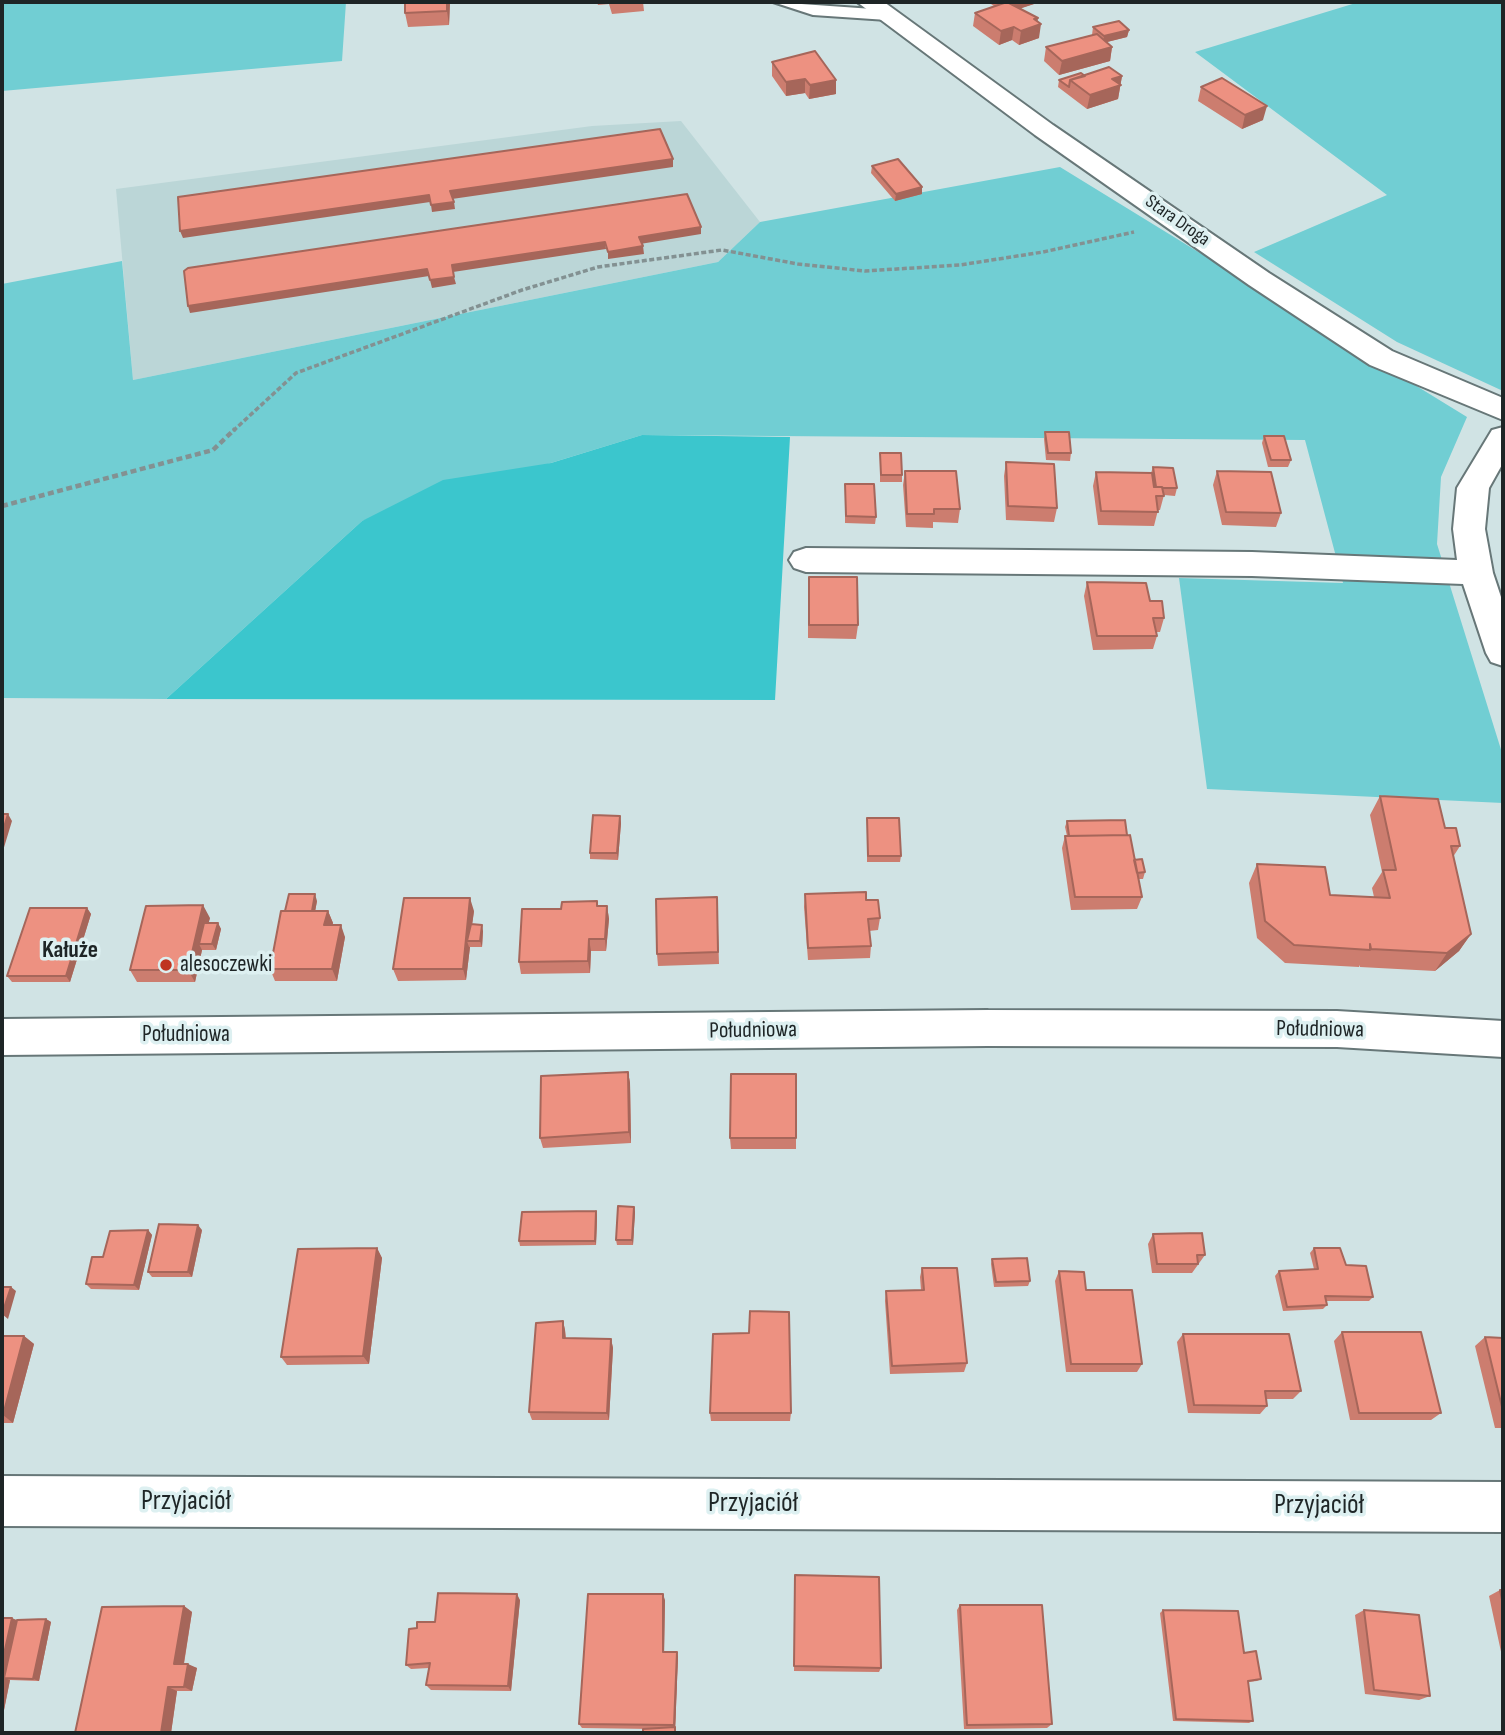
<!DOCTYPE html>
<meta charset="utf-8">
<style>
body{margin:0}
#map{position:relative;width:1505px;height:1735px;overflow:hidden;background:#d0e3e4;font-family:"Sofia Sans Condensed",sans-serif}
canvas{display:block}
.frame{position:absolute;inset:0;border:4px solid #1e2526;pointer-events:none}
</style>
<div id="map">
<canvas width="1505" height="1735"></canvas>
<div class="frame"></div>
</div>
<script>
const context = document.querySelector('canvas').getContext('2d');
context.lineJoin = 'round';
function fillPath(path, color) { context.fillStyle = color; context.fill(path, 'evenodd'); }
const shape = rows => new Path2D(rows.map(r => 'M' + r).join(''));
function stroke(path, color, width, dash) { context.strokeStyle = color; context.lineWidth = width; context.lineCap = dash ? 'butt' : 'round'; context.setLineDash(dash || []); context.stroke(path); }
function write(font, color, halo, rows, align = 'center') {
  context.font = font + ' "Sofia Sans Condensed",sans-serif'; context.lineWidth = 7; context.setLineDash([]); context.textBaseline = 'middle'; context.strokeStyle = halo; context.fillStyle = color; for (const [text, x, y, turn = 0] of rows) {
    context.save(); context.translate(x, y); context.rotate((+turn || 0) * Math.PI / 180); context.textAlign = isNaN(turn) ? turn : align; if (halo) context.strokeText(text, 0, 0); context.fillText(text, 0, 0); context.restore();
  }
}
fillPath(shape([
 [681,121,760,222,718,262,133,380,116,189,592,126]
]), '#bbd6d7');
fillPath(shape([
 [2,2,346,2,342,61,2,91],
 [1359,2,1503,2,1503,391,1397,342,1254,252,1387,195,1195,52],
 [1060,167,1467,417,1441,477,1437,544,1503,756,1503,803,1207,789,1179,578,1343,583,1305,440,642,435,362,521,166,699,2,698,2,284,122,261,133,380,718,262,760,222]
]), '#71ced3');
fillPath(shape([
 [642,435,790,437,775,700,166,699,362,521,443,480,551,463]
]), '#3bc6cd');
const lane = shape([
 [773,2,887,10,895,15,887,20,813,15,773,2]
]);
const street = shape([
 [857,2,884,2,1053,125,1269,273,1392,351,1503,398,1503,420,1370,365,1249,285,1035,135,857,2],
 [1503,427,1503,463,1489,488,1485,529,1493,573,1503,603,1503,666,1491,662,1486,653,1463,584,1252,576,806,572,794,568,789,560,794,552,806,548,1252,552,1457,560,1453,529,1457,488,1492,430,1503,427],
 [988,1010,1337,1011,1503,1021,1503,1057,1337,1047,988,1046,2,1055,2,1019,988,1010],
 [2,1476,1503,1482,1503,1532,2,1526,2,1476]
]);
stroke(lane, '#677778', 4);
stroke(street, '#677778', 4);
stroke(shape([
 [233,431,296,373,522,290,598,267,722,250,798,264,865,271,960,265,1043,252,1134,232]
]), '#839192', 3.5, [5, 2.5]);
stroke(shape([
 [2,506,213,450,235,429]
]), '#839192', 4.5, [6, 3.5]);
fillPath(lane, '#fff');
fillPath(street, '#fff');
fillPath(shape([
 [450,2,449,25,408,27,405,13],
 [597,2,643,2,644,11,612,14,609,4,598,5],
 [988,2,1034,2,1034,4,1021,8,1038,22,1039,38,1019,45,1012,40,999,45,973,26,975,13,994,6],
 [1093,27,1129,30,1127,37,1107,42,1112,47,1110,61,1059,75,1044,61,1046,47,1092,35],
 [772,62,836,94,809,99,805,93,786,96,772,76],
 [1085,76,1122,76,1118,99,1087,109,1058,87,1059,80],
 [1201,87,1263,120,1242,129,1198,101],
 [872,166,922,194,895,201,871,173],
 [1045,432,1071,453,1070,461,1046,460,1044,439],
 [1264,436,1291,460,1288,467,1268,467,1262,443],
 [880,453,902,475,902,482,880,482],
 [1006,462,1057,508,1054,522,1006,520,1004,476],
 [1153,467,1177,488,1175,496,1164,495,1160,510,1158,510,1154,526,1098,525,1093,486,1096,472,1151,473],
 [905,471,960,509,958,523,933,522,933,528,906,527,903,485],
 [1217,471,1281,513,1276,527,1222,525,1213,485],
 [845,484,876,517,875,524,845,523],
 [1087,582,1150,601,1164,618,1160,632,1156,632,1157,636,1153,649,1093,650,1084,596],
 [808,590,858,625,856,639,808,638],
 [1380,796,1445,828,1460,846,1453,857,1471,934,1459,951,1435,971,1360,967,1360,965,1359,967,1285,963,1257,938,1249,883,1257,864,1330,895,1374,897,1372,888,1382,872,1370,815],
 [620,816,621,823,618,860,590,859,590,853],
 [867,818,901,856,900,862,867,862],
 [1067,821,1127,835,1134,860,1145,872,1143,879,1138,879,1142,897,1137,909,1071,910,1062,848,1065,836,1067,836,1065,827],
 [805,894,866,900,880,918,878,930,869,931,871,946,870,958,808,960,804,907],
 [717,897,719,964,658,966,657,954],
 [317,901,315,911,328,911,333,923,332,925,345,937,337,981,275,981,270,969,285,911],
 [597,901,598,906,607,906,609,919,606,951,591,951,590,973,521,974,519,962,561,909],
 [87,908,91,914,70,982,12,982,7,976],
 [474,911,472,924,483,931,482,947,470,947,466,980,398,981,393,969],
 [210,918,208,923,218,923,221,929,216,950,202,950,195,982,137,982,130,970],
 [628,1072,630,1083,631,1143,543,1148,540,1138],
 [730,1138,796,1138,796,1149,731,1149],
 [634,1207,635,1212,633,1245,617,1245,616,1240],
 [596,1211,597,1216,596,1245,520,1246,519,1241],
 [148,1230,152,1235,139,1290,91,1289,86,1284],
 [202,1230,192,1277,152,1277,148,1272],
 [1153,1234,1205,1255,1192,1273,1152,1273,1148,1244],
 [377,1248,382,1258,369,1364,287,1365,281,1357],
 [1314,1248,1346,1265,1373,1297,1369,1301,1326,1301,1327,1305,1323,1309,1283,1311,1275,1276,1279,1271,1314,1269,1310,1253],
 [992,1259,1030,1281,1028,1286,994,1287,991,1264],
 [922,1268,967,1363,964,1372,890,1374,885,1301,886,1291,921,1290,920,1277],
 [1059,1271,1086,1290,1142,1364,1137,1372,1066,1372,1055,1281],
 [563,1321,565,1330,566,1338,611,1339,613,1348,609,1420,532,1420,529,1412],
 [1342,1332,1441,1413,1431,1420,1350,1420,1334,1341],
 [1183,1334,1301,1391,1293,1399,1266,1399,1267,1406,1260,1414,1188,1413,1177,1342],
 [2,1336,24,1336,34,1344,13,1423,2,1423],
 [1485,1337,1503,1338,1503,1428,1495,1428,1475,1346],
 [710,1413,791,1413,790,1421,711,1421],
 [795,1575,881,1668,879,1672,794,1671],
 [1500,1590,1503,1590,1503,1661,1489,1596],
 [520,1600,511,1691,431,1690,426,1685,429,1668,411,1669,406,1665,417,1628,435,1622],
 [665,1600,664,1652,678,1656,675,1733,652,1729,582,1728,579,1724],
 [960,1605,1052,1724,1047,1728,964,1729,957,1610],
 [184,1606,192,1612,184,1664,197,1668,192,1691,177,1691,171,1733,75,1733],
 [1163,1610,1244,1653,1261,1679,1257,1681,1248,1682,1253,1721,1249,1723,1173,1721,1160,1613],
 [1364,1610,1430,1696,1419,1700,1365,1694,1355,1615],
 [2,1618,17,1620,46,1619,51,1622,39,1681,10,1680,2,1720]
]), '#cc7d6f');
fillPath(shape([
 [447,2,450,2,449,25,447,11],
 [1021,2,1034,2,1034,4,1004,14,1005,7],
 [1038,18,1037,25,1041,24,1039,38,1019,45,1021,31,1034,19],
 [1014,27,1012,40,999,45,1001,31],
 [1129,30,1127,37,1103,43,1104,36],
 [1112,47,1110,61,1059,75,1062,61],
 [1122,76,1118,99,1087,109,1090,95,1112,79],
 [805,79,805,93,786,96,786,82],
 [836,80,836,94,809,99,810,85],
 [1267,106,1263,120,1242,129,1245,115],
 [673,159,673,167,452,199,450,191],
 [922,187,922,194,895,201,896,194],
 [429,195,430,202,183,238,180,231],
 [454,202,455,209,432,212,431,205],
 [701,227,701,234,640,244,639,237],
 [605,242,606,249,453,272,452,265],
 [643,246,644,254,608,259,608,252],
 [427,269,429,276,190,313,188,306],
 [454,277,456,284,432,288,430,280],
 [8,814,12,821,2,854,2,834],
 [620,816,621,823,618,860,617,853],
 [315,894,317,901,313,923,311,917],
 [470,898,474,911,470,941,467,941,469,947,470,947,466,980,463,969],
 [203,905,210,918,203,944,199,944,202,950,195,982,188,970],
 [607,906,609,919,606,951,605,939],
 [87,908,91,914,70,982,66,976],
 [328,911,333,923,329,937,324,925],
 [218,923,221,929,216,950,212,944],
 [341,925,345,937,337,981,332,969],
 [482,925,483,931,482,947,480,941],
 [1471,934,1459,951,1435,971,1447,953],
 [589,939,591,951,590,973,588,961],
 [628,1072,630,1083,631,1143,629,1132],
 [634,1207,635,1212,633,1245,632,1240],
 [596,1211,597,1216,596,1245,595,1241],
 [198,1225,202,1230,192,1277,188,1272],
 [148,1230,152,1235,139,1290,134,1285],
 [377,1248,382,1258,369,1364,363,1356],
 [11,1287,16,1291,8,1319,2,1314],
 [563,1321,565,1330,566,1347,563,1338],
 [24,1336,34,1344,13,1423,3,1415],
 [611,1339,613,1348,609,1420,607,1413],
 [517,1594,520,1600,511,1691,508,1686],
 [663,1594,665,1600,664,1657,663,1652],
 [184,1606,192,1612,183,1668,174,1664],
 [12,1618,23,1623,4,1678,10,1680,2,1720,2,1663],
 [46,1619,51,1622,39,1681,33,1679],
 [677,1652,678,1656,675,1733,674,1725],
 [188,1664,197,1668,192,1691,184,1687],
 [168,1687,177,1691,171,1733,161,1733]
]), '#a6665a');
const building = shape([
 [405,2,447,2,447,11,405,13,405,2],
 [1007,2,1038,18,1034,19,1041,24,1021,31,1014,27,1001,31,975,13,1007,2],
 [1119,21,1129,30,1104,36,1093,27,1119,21],
 [1097,34,1112,47,1062,61,1046,47,1097,34],
 [815,51,836,80,810,85,805,79,786,82,772,62,815,51],
 [1109,67,1122,76,1112,79,1121,85,1090,95,1070,80,1109,67],
 [1081,73,1085,76,1070,80,1069,87,1059,80,1081,73],
 [1222,78,1267,106,1245,115,1201,87,1222,78],
 [660,129,673,159,450,191,454,202,431,205,429,195,180,231,178,197,660,129],
 [898,159,922,187,896,194,872,166,898,159],
 [687,194,701,227,639,237,643,246,608,252,605,242,452,265,454,277,430,280,427,269,188,306,184,271,188,268,687,194],
 [1045,432,1069,432,1071,453,1048,453,1045,432],
 [1264,436,1284,436,1291,460,1271,460,1264,436],
 [880,453,901,453,902,475,881,475,880,453],
 [1006,462,1054,464,1057,508,1008,506,1006,462],
 [1153,467,1173,468,1177,488,1163,488,1162,487,1156,487,1153,467],
 [905,471,956,471,960,509,934,509,934,514,907,514,905,471],
 [1217,471,1271,472,1281,513,1226,512,1217,471],
 [1096,472,1152,473,1154,487,1162,487,1164,496,1156,496,1158,512,1101,511,1096,472],
 [845,484,874,484,876,517,846,516,845,484],
 [809,577,857,577,858,625,809,625,809,577],
 [1087,582,1146,583,1150,601,1162,601,1164,618,1153,618,1157,636,1097,636,1087,582],
 [1380,796,1438,799,1445,828,1456,828,1460,846,1451,846,1471,934,1447,953,1371,949,1370,944,1370,950,1294,945,1265,921,1257,864,1325,867,1330,895,1390,898,1383,870,1396,870,1380,796],
 [2,814,8,814,2,834,2,814],
 [593,815,620,816,617,853,590,853,593,815],
 [867,818,899,818,901,856,868,856,867,818],
 [1125,820,1127,835,1069,836,1067,821,1125,820],
 [1130,835,1142,897,1075,897,1065,836,1130,835],
 [1142,859,1145,872,1137,873,1134,860,1142,859],
 [866,892,866,900,878,900,880,918,868,919,871,946,808,948,805,894,866,892],
 [289,894,315,894,312,911,285,911,289,894],
 [717,897,718,952,657,954,656,899,717,897],
 [404,898,470,898,463,969,393,969,404,898],
 [597,901,597,906,607,906,605,939,589,939,588,961,519,962,522,909,561,909,562,902,597,901],
 [203,905,188,970,130,970,146,906,203,905],
 [30,908,87,908,66,976,7,976,30,908],
 [281,911,328,911,324,925,341,925,332,969,270,969,281,911],
 [204,923,218,923,212,944,199,944,204,923],
 [471,924,482,925,480,941,467,941,471,924],
 [628,1072,629,1132,540,1138,541,1076,628,1072],
 [731,1074,796,1074,796,1138,730,1138,731,1074],
 [618,1206,634,1207,632,1240,616,1240,618,1206],
 [596,1211,595,1241,519,1241,522,1212,596,1211],
 [159,1224,198,1225,188,1272,148,1272,159,1224],
 [148,1230,134,1285,86,1284,92,1257,103,1257,110,1231,148,1230],
 [1202,1233,1205,1255,1197,1255,1198,1264,1157,1264,1153,1234,1202,1233],
 [377,1248,363,1356,281,1357,298,1249,377,1248],
 [1314,1248,1340,1248,1346,1265,1366,1266,1373,1297,1325,1296,1327,1305,1287,1307,1279,1271,1318,1269,1314,1248],
 [1027,1258,1030,1281,996,1282,992,1259,1027,1258],
 [922,1268,957,1268,967,1363,892,1366,886,1291,924,1290,922,1268],
 [1059,1271,1084,1272,1086,1290,1132,1290,1142,1364,1071,1364,1059,1271],
 [2,1287,11,1287,2,1314,2,1287],
 [750,1311,789,1312,791,1413,710,1413,713,1334,749,1333,750,1311],
 [563,1321,563,1338,611,1339,607,1413,529,1412,536,1323,563,1321],
 [1342,1332,1421,1332,1441,1413,1359,1413,1342,1332],
 [1183,1334,1289,1334,1301,1391,1265,1391,1267,1406,1194,1405,1183,1334],
 [2,1336,24,1336,3,1415,2,1415,2,1336],
 [1485,1337,1503,1338,1503,1411,1485,1337],
 [795,1575,879,1577,881,1668,794,1666,795,1575],
 [1500,1590,1503,1590,1503,1604,1500,1590],
 [438,1593,517,1594,508,1686,426,1685,430,1663,406,1665,409,1629,417,1628,417,1622,435,1622,438,1593],
 [588,1594,663,1594,663,1652,677,1652,674,1725,579,1724,588,1594],
 [960,1605,1042,1605,1052,1724,967,1725,960,1605],
 [184,1606,174,1664,188,1664,184,1687,168,1687,161,1733,75,1733,102,1607,184,1606],
 [1163,1610,1238,1611,1244,1653,1256,1651,1261,1679,1248,1681,1253,1721,1176,1719,1163,1610],
 [1364,1610,1419,1615,1430,1696,1374,1690,1364,1610],
 [2,1618,12,1618,2,1663,2,1618],
 [46,1619,33,1679,4,1678,17,1620,46,1619],
 [675,1727,675,1733,643,1733,643,1729,675,1727]
]);
fillPath(building, '#ed9181');
stroke(building, '#a6665a', 2);
for (const [x, y, r, color] of [
 [166,965,7,"#bf3321"]
]) { const dot = new Path2D(); dot.arc(x, y, r, 0, 2 * Math.PI); context.fillStyle = color; context.fill(dot); stroke(dot, '#ddf0f1', 2.5); }
write('19px', '#1e2526', '#ddf0f1', [
 ["Stara Droga",1177,221,35]
]);
write('23px', '#1e2526', '#ddf0f1', [
 ["alesoczewki",180,965]
], 'left');
write('23px', '#1e2526', '#ddf0f1', [
 ["Południowa",1320,1030,1],
 ["Południowa",753,1031,-1],
 ["Południowa",186,1035]
]);
write('bold 24px', '#1e2526', '#ddf0f1', [
 ["Kałuże",70,951]
]);
write('28px', '#1e2526', '#ddf0f1', [
 ["Przyjaciół",186,1502],
 ["Przyjaciół",753,1504],
 ["Przyjaciół",1319,1506]
]);
</script>
